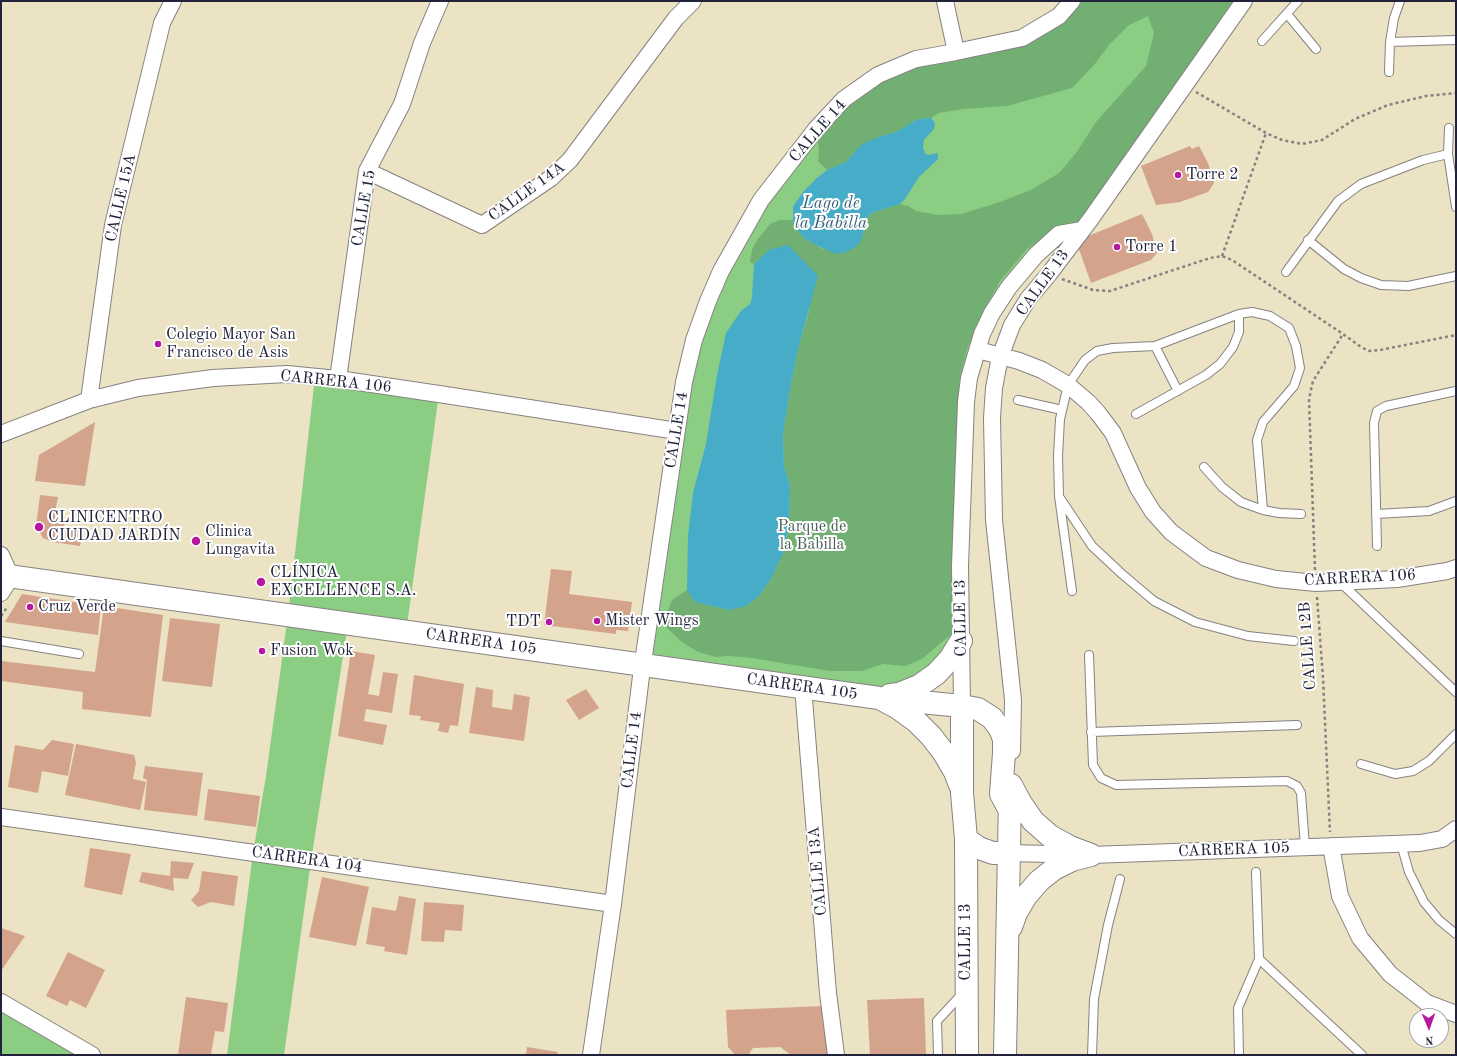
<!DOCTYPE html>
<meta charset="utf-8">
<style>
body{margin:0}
#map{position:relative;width:1457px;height:1056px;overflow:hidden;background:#ebe3c4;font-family:"Old Standard TT",serif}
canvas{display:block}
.frame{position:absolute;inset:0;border:2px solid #22223b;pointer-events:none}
.north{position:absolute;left:1409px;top:1008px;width:40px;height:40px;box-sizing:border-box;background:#fff;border:1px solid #a7a7b1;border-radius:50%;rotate:178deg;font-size:11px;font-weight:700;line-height:16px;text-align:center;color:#22223b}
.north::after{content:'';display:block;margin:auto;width:14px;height:18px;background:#b5179e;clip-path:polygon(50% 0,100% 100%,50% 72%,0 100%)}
</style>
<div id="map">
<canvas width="1457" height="1056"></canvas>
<div class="frame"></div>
<div class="north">N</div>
</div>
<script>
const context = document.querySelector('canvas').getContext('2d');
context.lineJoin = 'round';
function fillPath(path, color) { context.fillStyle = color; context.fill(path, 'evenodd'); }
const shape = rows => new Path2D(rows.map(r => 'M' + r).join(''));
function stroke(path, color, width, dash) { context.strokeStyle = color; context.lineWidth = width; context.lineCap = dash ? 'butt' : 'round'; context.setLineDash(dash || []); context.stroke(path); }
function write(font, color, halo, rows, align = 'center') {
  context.font = font + ' "Old Standard TT",serif'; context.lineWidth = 4; context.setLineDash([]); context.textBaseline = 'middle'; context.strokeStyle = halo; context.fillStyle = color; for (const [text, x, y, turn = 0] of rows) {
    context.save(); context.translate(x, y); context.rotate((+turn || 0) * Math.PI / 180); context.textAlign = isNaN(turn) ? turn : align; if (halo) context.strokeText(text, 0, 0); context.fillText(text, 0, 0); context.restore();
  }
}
fillPath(shape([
 [1244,1,1059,234,1009,287,969,378,961,641,899,694,643,665,677,431,721,271,816,129,1022,38,1059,16],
 [315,377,439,394,406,632,348,624,311,861,284,1055,227,1055,253,853,266,776,288,615],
 [1,1002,92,1055,1,1055]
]), '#8ccd84');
fillPath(shape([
 [1072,1,1244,1,1090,220,1059,234,1045,236,1027,249,1000,281,990,299,974,332,968,346,960,376,956,437,955,631,922,659,905,666,883,664,862,671,830,671,751,658,729,656,716,657,698,652,682,642,666,627,667,613,672,600,687,590,696,602,729,610,758,597,771,579,784,551,789,519,790,486,784,466,783,435,790,389,798,349,810,308,769,250,754,264,750,262,752,250,757,240,770,224,780,220,793,220,796,228,804,238,823,249,864,231,865,223,868,216,874,212,900,204,908,206,916,211,937,215,961,214,1000,202,1031,190,1059,173,1076,153,1096,122,1146,66,1154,33,1148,16,1129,25,1109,45,1094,65,1072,88,1007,106,963,109,939,113,931,118,918,119,896,132,881,136,854,153,846,162,827,170,818,161,819,150,816,129,878,75,1022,38]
]), '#71b072');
fillPath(shape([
 [931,118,935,123,934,129,924,140,923,147,925,153,928,155,938,153,938,159,919,177,905,199,900,204,874,212,868,216,865,223,862,239,857,246,847,252,836,254,814,244,804,238,796,228,793,220,793,206,804,191,817,178,827,170,846,162,862,144,881,136,896,132,918,119],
 [788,245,818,276,798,349,790,389,783,435,784,466,790,486,789,519,784,551,771,579,758,597,746,606,729,610,695,602,687,590,688,536,693,493,706,444,717,375,726,333,741,311,750,304,752,297,754,264,769,250]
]), '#47acc7');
fillPath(shape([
 [1190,146,1192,149,1199,146,1208,163,1214,183,1208,192,1180,202,1156,205,1141,166],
 [1142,214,1152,234,1157,253,1151,260,1091,283,1076,241],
 [95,422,85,486,35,481,39,455],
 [40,495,58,497,55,512,61,513,65,518,64,527,83,529,80,546,53,542,43,538,36,526],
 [551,569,572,571,569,594,632,602,628,631,616,630,616,634,544,625],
 [22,594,101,606,98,635,5,622],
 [104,606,163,615,151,717,82,709,83,692,1,681,1,661,95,672],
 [170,618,220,624,212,687,162,681],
 [351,651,375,655,368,694,379,696,383,672,398,674,392,713,366,709,364,721,387,725,383,745,338,736],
 [414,675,464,684,458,726,450,725,448,733,438,731,440,723,420,720,421,716,409,715],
 [476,687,493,690,492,707,512,710,514,694,530,697,524,741,469,733],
 [586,689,599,708,579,720,566,700],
 [52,740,74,744,68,776,42,771,38,793,8,787,15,745,43,750],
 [76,744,134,755,136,763,133,779,146,782,140,810,65,795],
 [145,766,203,773,197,816,144,810,147,780,143,778],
 [208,789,260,796,256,827,204,820],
 [90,848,131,854,122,895,84,887],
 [171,861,194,863,188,879,173,878,174,891,139,882,142,872,170,876],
 [202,871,238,876,234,906,211,902,198,907,191,900,199,891],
 [322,877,369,887,356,946,309,937],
 [399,896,416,899,407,955,384,951,385,947,366,944,372,907,396,911],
 [424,902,464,905,462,931,445,930,444,942,421,941],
 [1,928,25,936,1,971],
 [68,952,105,970,86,1008,70,1000,67,1006,46,996],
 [186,997,228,1003,224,1032,215,1031,211,1055,178,1055],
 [924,998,926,1055,870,1055,867,1000],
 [825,1006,827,1055,791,1055,780,1047,753,1048,748,1055,735,1055,728,1047,726,1010],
 [527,1047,558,1052,557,1055,526,1055]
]), '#d3a38b');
const lane = shape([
 [1287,14,1316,49],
 [1262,41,1298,1],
 [1390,42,1456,40],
 [1389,72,1390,42,1394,18,1400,1],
 [1449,128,1448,154,1456,207],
 [1308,240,1344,269,1361,278,1381,285,1408,286,1456,276],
 [1286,272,1338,201,1361,184,1423,160,1448,154],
 [1155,346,1178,391],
 [1018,400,1062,410],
 [1136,414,1206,375,1220,364,1233,347,1239,332,1239,314],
 [1204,467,1222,487,1241,502,1263,510,1279,513,1301,514],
 [1060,498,1092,546,1122,574,1154,601,1195,622,1248,636,1294,641],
 [1376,514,1429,511,1456,501],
 [1377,546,1374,423,1377,411,1386,406,1456,391],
 [1341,583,1456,692],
 [1072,591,1059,496,1058,456,1060,419,1068,385,1085,360,1097,351,1113,348,1155,346,1239,314,1252,312,1270,316,1289,328,1296,346,1300,368,1294,386,1263,422,1257,440,1263,510],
 [1,641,79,654],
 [1089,655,1093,765,1101,778,1116,785,1287,781,1297,786,1301,793,1305,847],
 [1091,732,1297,725],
 [1361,764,1395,774,1413,771,1429,761,1456,734],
 [1401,844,1409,872,1424,902,1439,920,1456,934],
 [1259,959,1362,1055],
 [938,1055,937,1021,962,994],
 [1092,1055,1094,999,1108,925,1120,879],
 [1239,1055,1238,1008,1259,959,1256,872]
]);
const street = shape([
 [945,1,956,52],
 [367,171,482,225,551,178,570,160,676,18,693,1],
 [978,350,1019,361,1042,370,1068,385,1088,402,1098,413,1113,433,1138,488,1153,512,1171,532,1206,558,1238,570,1276,579,1316,583,1397,579,1447,571,1456,568],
 [338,379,367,171,402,104,422,43,440,1],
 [89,400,113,225,162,23,173,1],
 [1,434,89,400,138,388,213,378,287,374,338,379,439,394,677,431],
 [1,555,11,577,1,593],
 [803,687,828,993,836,1055],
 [962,706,960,566,966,402,969,378,982,334,992,313,1009,287,1036,255,1059,234,1082,230],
 [1012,751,1013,700,994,520,992,418,994,388,1000,357,1012,325,1028,299,1049,274,1090,220,1244,1],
 [1,817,613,904],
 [1331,846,1340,896,1360,938,1390,974,1427,1003,1456,1014],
 [1009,853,1091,855,1420,843,1442,839,1456,829],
 [1,1002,92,1055],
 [591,1055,613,904,641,676,684,382,694,340,708,301,721,271,761,200,816,129,844,99,878,75,916,59,956,52,1022,38,1059,16,1072,1]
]);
const secondary = shape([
 [1,575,879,698,962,706,978,709,992,718,1000,729,1004,739,1004,753,1001,794,1010,811],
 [890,695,899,694,919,686,936,674,950,659,961,641],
 [883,700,898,708,916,721,931,736,944,753,955,772,960,785],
 [962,706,962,793,966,839,967,1055],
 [1011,785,1020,802,1033,821,1050,836,1070,847,1091,855],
 [966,839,979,848,993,853,1009,853],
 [1011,927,1016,913,1026,896,1039,881,1054,869,1072,860,1091,855],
 [1005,1055,1010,798]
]);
stroke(lane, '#868280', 10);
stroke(street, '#868280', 18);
stroke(secondary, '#868280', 24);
stroke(shape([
 [1196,92,1266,133,1282,140,1302,144,1322,140,1355,119,1388,105,1426,96,1456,93],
 [1222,256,1266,133],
 [1062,279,1093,290,1110,291,1210,258,1222,256,1232,260,1343,334,1361,347,1369,351,1380,350,1456,335],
 [1315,570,1309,399,1313,381,1343,334],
 [1317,597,1323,678,1330,832],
 [1,616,8,606]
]), '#868280', 2.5, [3, 3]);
stroke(lane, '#fff', 8);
stroke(street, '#fff', 16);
stroke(secondary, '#fff', 22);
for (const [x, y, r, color] of [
 [1178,175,4,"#b5179e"],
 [1117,247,4,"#b5179e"],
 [158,344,4,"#b5179e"],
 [39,527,5,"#b5179e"],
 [196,541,5,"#b5179e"],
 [261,582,5,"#b5179e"],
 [30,607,4,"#b5179e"],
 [597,621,4,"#b5179e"],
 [549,622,4,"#b5179e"],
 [262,651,4,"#b5179e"]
]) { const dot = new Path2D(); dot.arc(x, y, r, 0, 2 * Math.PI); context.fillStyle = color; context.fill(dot); stroke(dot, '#fff', 1.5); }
write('16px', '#22223b', '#fff', [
 ["CALLE 14",818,131,-49],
 ["CALLE 14A",527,192,-36],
 ["CALLE 15A",121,198,-77],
 ["CALLE 15",364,208,-80],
 ["CALLE 13",1043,283,-54],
 ["CARRERA 106",336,382,6],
 ["CALLE 14",677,430,-81],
 ["CARRERA 106",1360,578,-3],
 ["CALLE 13",961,618,-91],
 ["CARRERA 105",481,642,8],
 ["CALLE 12B",1308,646,-94],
 ["CARRERA 105",802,687,8],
 ["CALLE 14",632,750,-83],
 ["CARRERA 105",1234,850,-2],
 ["CARRERA 104",307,860,8],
 ["CALLE 13A",818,871,-95],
 ["CALLE 13",966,942,-90]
]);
write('16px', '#22223b', '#fff', [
 ["Torre 2",1186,175],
 ["Torre 1",1125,247],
 ["Colegio Mayor San",166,335],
 ["Francisco de Asis",166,353],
 ["CLINICENTRO",48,518],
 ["CIUDAD JARDÍN",48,536],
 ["Clinica",205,532],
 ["Lungavita",205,550],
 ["CLÍNICA",270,573],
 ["EXCELLENCE S.A.",270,591],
 ["Cruz Verde",38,607],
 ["Mister Wings",605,621],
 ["TDT",541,622,"right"],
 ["Fusion Wok",270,651]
], 'left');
write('16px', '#475e55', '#fff', [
 ["Parque de",812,527],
 ["la Babilla",812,545]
]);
write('italic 17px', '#33607a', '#fff', [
 ["Lago de",831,204],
 ["la Babilla",831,224]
]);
</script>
